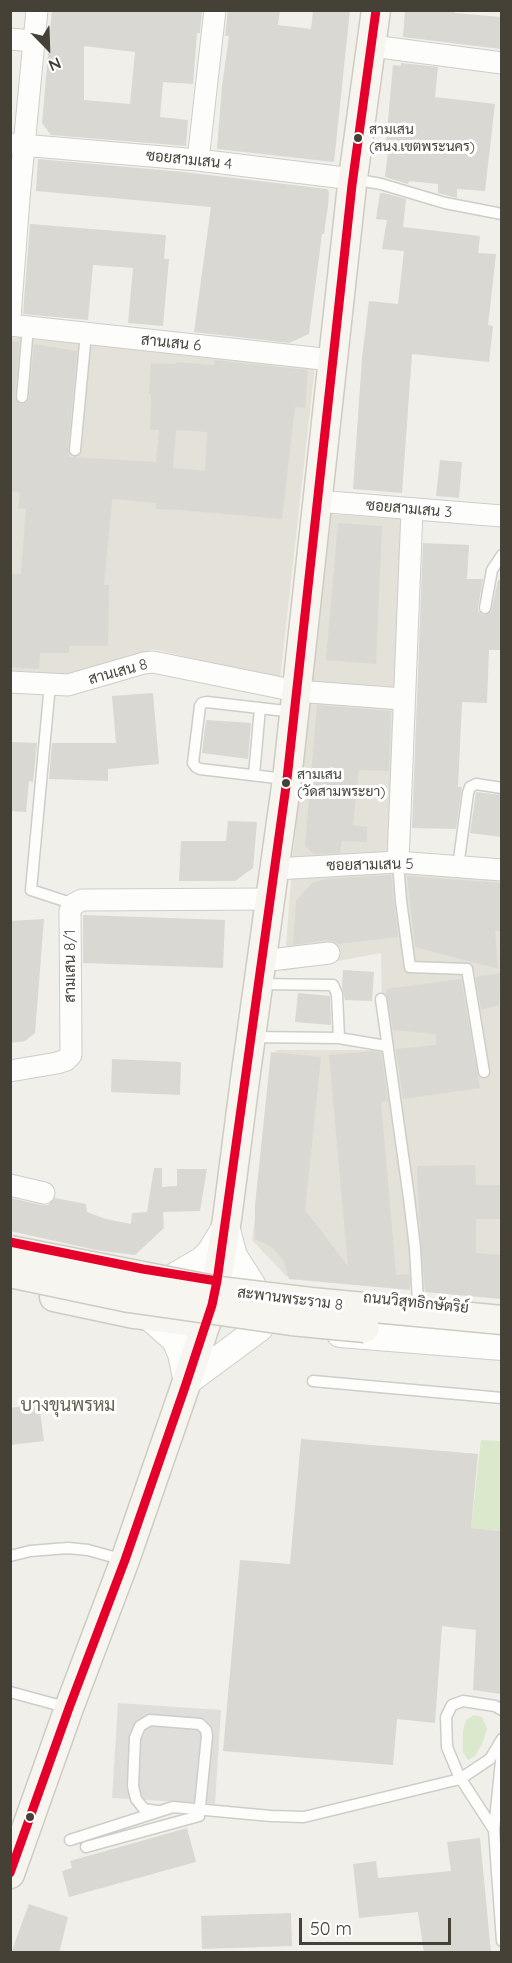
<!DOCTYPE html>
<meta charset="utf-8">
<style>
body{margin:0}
#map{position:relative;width:512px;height:1963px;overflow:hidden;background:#f0efea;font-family:Quicksand,sans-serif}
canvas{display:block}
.frame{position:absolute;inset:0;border:12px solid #454137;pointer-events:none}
.north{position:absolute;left:18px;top:18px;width:60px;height:60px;-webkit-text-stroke:4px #fff;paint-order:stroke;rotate:157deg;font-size:16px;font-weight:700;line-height:24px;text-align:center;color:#454137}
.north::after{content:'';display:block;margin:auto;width:21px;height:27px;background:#454137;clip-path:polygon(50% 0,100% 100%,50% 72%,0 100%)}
.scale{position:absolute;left:299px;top:1918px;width:152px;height:27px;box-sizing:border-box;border:3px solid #454137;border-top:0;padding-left:8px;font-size:18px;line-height:21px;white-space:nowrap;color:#454137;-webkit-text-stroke:4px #fff;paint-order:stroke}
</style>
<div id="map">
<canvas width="512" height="1963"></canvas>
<div class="frame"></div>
<div class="north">N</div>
<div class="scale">50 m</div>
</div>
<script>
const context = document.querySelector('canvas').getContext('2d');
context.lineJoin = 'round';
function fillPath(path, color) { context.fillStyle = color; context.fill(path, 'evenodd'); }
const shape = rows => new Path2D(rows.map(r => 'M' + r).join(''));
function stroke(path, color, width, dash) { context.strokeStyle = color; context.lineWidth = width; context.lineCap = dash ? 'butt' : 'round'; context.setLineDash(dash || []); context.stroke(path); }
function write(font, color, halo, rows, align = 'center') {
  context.font = font + ' Quicksand,Sarabun,sans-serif'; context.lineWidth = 6; context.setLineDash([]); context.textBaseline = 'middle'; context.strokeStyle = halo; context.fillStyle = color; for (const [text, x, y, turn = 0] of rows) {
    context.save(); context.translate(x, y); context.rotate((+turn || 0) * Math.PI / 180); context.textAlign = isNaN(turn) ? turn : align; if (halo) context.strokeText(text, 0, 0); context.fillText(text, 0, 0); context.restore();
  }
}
fillPath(shape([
 [10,337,315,366,280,679,153,649,79,676,11,673],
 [327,514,403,519,390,859,434,871,501,882,501,1296,286,1276,252,1240,276,1050,383,1050,381,953,284,971,293,855]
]), '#e3e1d8');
fillPath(shape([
 [481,1440,501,1441,501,1531,471,1528],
 [474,1715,482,1717,487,1729,482,1744,475,1756,468,1760,463,1752,463,1731,466,1720]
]), '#dae9cc');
fillPath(shape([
 [118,1703,221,1710,215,1804,112,1798]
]), '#dfdeda');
fillPath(shape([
 [52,10,202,10,200,33,197,33,193,84,163,82,160,117,188,120,186,146,51,135,42,123],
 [84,46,135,52,130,104,84,100],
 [228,10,280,10,278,25,311,29,313,10,350,10,334,162,217,149,222,86,229,36,225,36],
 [405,10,455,10,455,13,501,17,501,49,403,37],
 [401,63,438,67,435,97,495,104,485,191,457,189,457,198,438,193,438,184,409,181,408,184,385,177,389,142,386,142,393,65,401,66],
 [38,159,183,172,327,189,329,192,328,206,324,234,322,234,309,334,289,343,194,332,211,207,36,191],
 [380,193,384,193,406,199,403,227,480,236,478,253,496,254,488,325,493,326,489,362,412,354,402,493,353,489,362,358,369,301,398,304,404,251,382,249,387,220,376,219],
 [30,224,166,235,164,259,169,259,163,326,128,323,133,268,93,265,88,320,23,314],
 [10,341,19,342,15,396,16,401,21,404,26,403,29,398,34,344,77,351,68,449,69,457,156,462,159,430,150,430,151,394,149,394,151,363,176,364,176,362,214,365,214,360,308,370,305,408,295,407,282,519,180,510,156,509,156,503,112,499,104,585,109,585,108,646,69,646,69,653,40,653,39,669,10,667,10,574,21,574,26,509,18,508,20,492,10,491],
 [176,430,207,432,205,471,173,468],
 [440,460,462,462,459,498,436,496],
 [338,523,382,526,376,664,326,660],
 [423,543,469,545,467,579,483,579,478,607,478,611,483,615,491,612,498,580,501,580,501,650,489,650,487,703,462,702,458,787,462,787,456,829,412,828],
 [153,693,159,764,108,769,108,781,49,779,52,743,116,743,112,696],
 [317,705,391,711,389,771,359,770,353,825,367,827,367,842,342,841,340,853,314,854,305,846],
 [206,720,251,723,248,759,202,753],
 [10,742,37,743,33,782,29,781,26,812,10,811],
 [476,792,501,795,501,837,470,833],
 [228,821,257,822,253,868,235,881,179,881,181,841,226,841],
 [391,875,398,937,338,944,333,941,327,940,293,945,296,901,312,883,325,879],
 [407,876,501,883,501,932,495,930,498,969,415,947],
 [83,915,225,920,223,968,83,963],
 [44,919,35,1033,25,1041,10,1043,10,921],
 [343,970,374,972,372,1001,345,1000,342,987],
 [500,973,499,1005,481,1010,476,977],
 [461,979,480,1088,403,1099,396,1049,436,1045,436,1034,393,1030,386,989],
 [298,993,330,996,331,1025,295,1022],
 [372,1051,381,1053,388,1101,381,1102,396,1275,409,1274,410,1290,289,1279,283,1260,272,1247,255,1239,255,1205,271,1052,321,1057,305,1210,348,1266,329,1055],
 [112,1059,181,1062,180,1095,111,1092],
 [475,1165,476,1185,501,1185,501,1219,476,1219,476,1253,501,1255,501,1299,425,1292,419,1215,417,1166],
 [154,1168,162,1168,162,1187,177,1186,177,1169,207,1169,200,1211,163,1212,164,1228,135,1255,96,1250,10,1231,10,1198,42,1205,48,1205,55,1198,86,1204,87,1212,106,1219,131,1224,132,1213,147,1212],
 [39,1404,44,1441,10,1445,10,1408],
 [301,1439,478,1454,471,1528,501,1531,501,1694,473,1690,476,1630,442,1626,435,1723,397,1719,393,1765,223,1751,240,1560,290,1564],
 [187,1828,196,1862,69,1897,62,1871,72,1868,70,1861],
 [480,1838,491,1953,424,1953,418,1912,359,1918,353,1864,376,1861,378,1878,451,1871,447,1842],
 [29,1904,68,1917,59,1953,11,1953],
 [291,1913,292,1946,202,1949,201,1916]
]), '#d9d8d3');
const service = shape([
 [353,179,381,184,445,203,502,214],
 [22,397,28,327],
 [75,450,86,333],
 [485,608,492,570,502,555],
 [50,684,31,890,74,904],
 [254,775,260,708],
 [285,779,200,769,196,767,193,763,200,706,202,703,207,702,294,712],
 [398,862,401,901,410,967,467,969,484,1072],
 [458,867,468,793,470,787,476,784,502,788],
 [258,984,333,985,337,994,339,1038],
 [381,999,409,1198,415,1248,418,1303],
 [251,1037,339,1038,386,1046],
 [313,1381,502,1398],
 [10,1556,30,1551,68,1548,88,1550,124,1560],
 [10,1692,69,1708],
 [502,1751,494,1830,502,1941],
 [494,1830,459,1776,447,1747,446,1717,452,1705,463,1701,495,1706,502,1710],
 [70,1840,173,1807,271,1816,304,1817,460,1779,490,1759,502,1739],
 [86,1847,199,1816,207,1736,206,1730,200,1724,150,1720,140,1726,135,1738,133,1786,136,1799,144,1809,157,1811]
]);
const minor = shape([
 [10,39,33,41],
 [372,46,502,63],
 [10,144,198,160,353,179],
 [198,160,215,10],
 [10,317,19,198,37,10],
 [10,325,332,360],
 [317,501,502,516],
 [10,682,68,685,144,663,153,662,296,691,403,699],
 [398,862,412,510],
 [275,869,397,862,502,870],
 [262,961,329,953],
 [10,1071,57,1063,66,1060,71,1055,70,911,74,904,82,900,272,899],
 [10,1185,44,1193]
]);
const tertiary = shape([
 [226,1226,234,1256,253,1286],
 [175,1276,202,1260,210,1252,226,1226],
 [148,1316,175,1340,181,1354,187,1382,260,1328],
 [340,1334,502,1347]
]);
const secondary = shape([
 [54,1297,134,1314,206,1324],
 [10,1874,69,1708,125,1560,185,1387,212,1305,217,1281,227,1219,246,1072,287,779,352,185,376,10]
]);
stroke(service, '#cecdc8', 13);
stroke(minor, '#cecdc8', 23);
stroke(tertiary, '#cecdc8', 28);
stroke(secondary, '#ceccc1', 31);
stroke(service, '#fdfdfc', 10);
stroke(minor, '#fdfdfc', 21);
stroke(tertiary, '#fdfdfc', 26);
stroke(secondary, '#f6f5ef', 28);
const secondaryBridge = shape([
 [10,1250,219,1291,311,1302,502,1320],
 [10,1273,129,1298,291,1321,365,1328]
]);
stroke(secondaryBridge, '#ceccc1', 31, []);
stroke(secondaryBridge, '#f6f5ef', 28);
stroke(shape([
 [10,1242,143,1269,217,1281],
 [10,1873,69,1708,125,1560,185,1387,212,1305,217,1281,287,779,352,185,376,10]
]), '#e4002b', 9);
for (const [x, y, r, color] of [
 [358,138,5,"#454137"],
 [286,783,5,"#454137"],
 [30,1817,5,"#454137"]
]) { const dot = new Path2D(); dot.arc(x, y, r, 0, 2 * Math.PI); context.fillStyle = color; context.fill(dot); stroke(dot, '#fff', 2); }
write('14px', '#454137', '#fff', [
 ["สามเสน",369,130],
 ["(สนง.เขตพระนคร)",369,147],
 ["สามเสน",297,775],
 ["(วัดสามพระยา)",297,792]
], 'left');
write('15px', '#454137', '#fff', [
 ["ซอยสามเสน 4",189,160,6],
 ["สานเสน 6",171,343,6],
 ["ซอยสามเสน 3",409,509,5],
 ["สานเสน 8",118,672,-15],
 ["ซอยสามเสน 5",370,865,-1],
 ["สามเสน 8/1",70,966,-90],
 ["สะพานพระราม 8",290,1299,7],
 ["ถนนวิสุทธิกษัตริย์",416,1303,6]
]);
write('18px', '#67614f', '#fff', [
 ["บางขุนพรหม",68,1406]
]);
</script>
